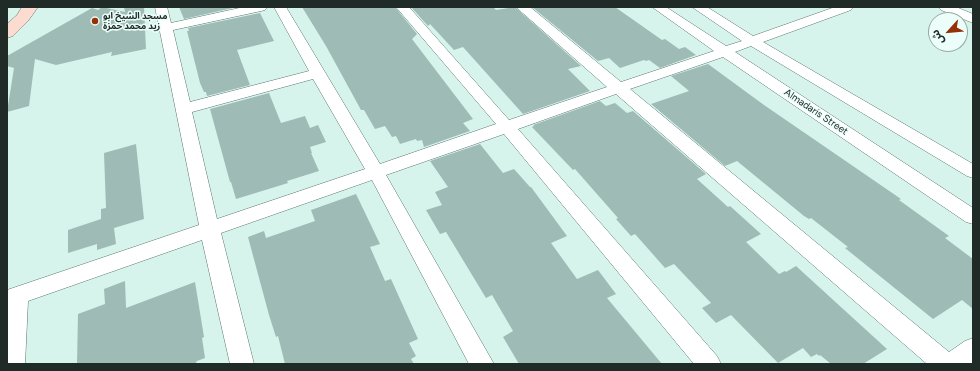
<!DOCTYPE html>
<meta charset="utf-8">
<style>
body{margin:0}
#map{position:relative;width:980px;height:371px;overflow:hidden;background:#d6f3ec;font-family:Figtree,"Noto Sans Arabic",sans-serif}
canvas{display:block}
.frame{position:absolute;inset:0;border:8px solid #202b28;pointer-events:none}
.north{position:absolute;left:928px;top:12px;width:40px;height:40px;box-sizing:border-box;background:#ecfef9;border:1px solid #9aaaa5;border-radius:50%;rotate:243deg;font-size:11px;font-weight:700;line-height:16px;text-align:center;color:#202b28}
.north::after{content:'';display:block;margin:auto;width:14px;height:18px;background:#963009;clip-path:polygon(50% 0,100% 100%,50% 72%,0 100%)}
</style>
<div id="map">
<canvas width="980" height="371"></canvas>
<div class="frame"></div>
<div class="north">ش</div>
</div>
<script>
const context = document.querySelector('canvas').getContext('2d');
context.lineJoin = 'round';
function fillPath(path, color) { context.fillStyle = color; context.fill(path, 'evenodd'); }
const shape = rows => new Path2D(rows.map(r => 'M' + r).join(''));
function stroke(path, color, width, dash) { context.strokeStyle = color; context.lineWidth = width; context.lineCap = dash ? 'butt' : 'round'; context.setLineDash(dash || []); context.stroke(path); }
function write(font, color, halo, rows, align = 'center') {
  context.font = font + ' Figtree,"Noto Sans Arabic",sans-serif'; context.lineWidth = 3; context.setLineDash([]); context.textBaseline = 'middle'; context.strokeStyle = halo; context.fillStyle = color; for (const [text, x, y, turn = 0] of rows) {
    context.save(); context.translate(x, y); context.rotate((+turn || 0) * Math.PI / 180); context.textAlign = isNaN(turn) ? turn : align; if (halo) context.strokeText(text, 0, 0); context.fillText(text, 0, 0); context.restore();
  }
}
fillPath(shape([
 [102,7,125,12,124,7,144,7,146,49,111,56,112,52,56,65,35,59,29,106,7,112,14,68,7,66,7,56,92,8,98,10],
 [179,7,237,7,184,19],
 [302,7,395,7,417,34,412,39,473,119,463,123,470,131,424,147,422,140,417,141,416,139,400,144,396,136,392,137,385,126,375,129,364,110,361,110,326,46],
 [411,7,493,7,496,10,515,7,581,66,568,69,590,91,523,114,463,47,454,50,430,24,428,26],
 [532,7,615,7,662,40,665,39,679,49,685,47,696,55,660,68,649,60,646,61,644,60,620,68,609,58,598,61],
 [260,13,274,41,237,50,250,85,207,96,206,92,204,92,200,83,187,31,189,31,188,28],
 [708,64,764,105,901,199,899,200,949,236,945,238,973,259,973,309,962,300,933,319,845,248,848,247,811,218,809,219,804,216,737,161,725,166,651,104,689,91,671,76],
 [269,93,281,123,305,116,310,128,318,125,326,142,310,147,312,153,311,153,319,171,287,181,288,183,236,199,231,182,230,182,210,109],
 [600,101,606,106,615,103,627,113,633,111,706,174,697,179,728,207,730,206,761,234,746,242,779,274,785,271,786,272,796,266,887,349,863,364,831,364,820,355,819,356,817,354,811,357,803,348,778,363,731,315,716,323,702,308,711,303,674,264,665,268,635,234,631,236,616,219,618,218,575,169,573,170,532,127,534,126,533,125],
 [136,144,144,219,114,228,116,244,97,250,97,244,68,253,68,230,101,219,101,209,106,208,104,153],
 [480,144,503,173,514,169,530,187,531,187,567,236,551,243,577,279,598,270,616,294,607,298,662,364,519,364,503,337,513,331,492,295,486,298,446,232,440,234,426,210,442,205,435,192,448,187,430,161],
 [356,194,380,244,370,247,385,281,391,279,418,339,409,343,416,356,411,359,414,364,285,364,278,336,276,337,269,315,248,237,264,231,266,238,315,221,311,210],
 [125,281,126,308,195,282,204,337,202,338,205,358,197,361,195,364,77,364,78,314,105,304,104,289]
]), '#9fbbb5');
const street = shape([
 [155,7,167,7,171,23,244,7,267,7,265,10,261,11,173,30,190,102,309,71,274,7,286,7,380,164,496,124,396,7,409,7,509,120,607,87,516,7,530,7,621,82,714,51,652,7,666,7,726,46,742,41,692,7,707,7,753,36,835,7,853,7,851,10,763,42,973,164,973,178,967,176,751,46,735,52,973,208,973,224,966,222,723,57,630,89,949,352,965,341,973,338,973,363,971,364,927,364,616,94,518,129,717,356,721,364,694,364,504,134,386,175,494,364,469,364,372,180,221,233,254,364,230,364,202,240,28,301,25,364,7,364,7,290,199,225,155,7],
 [313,79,365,169,217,219,192,112,313,79],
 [939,7,956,7,973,14,973,23,941,10,939,7]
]);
const secondary = shape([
 [22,7,38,7,28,21,13,36,7,38,7,24,17,15,22,7]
]);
stroke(street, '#5c7670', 1);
stroke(secondary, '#5c7670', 1);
fillPath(street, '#fff');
fillPath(secondary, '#fcdbd1');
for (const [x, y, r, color] of [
 [95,21,4,"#963009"]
]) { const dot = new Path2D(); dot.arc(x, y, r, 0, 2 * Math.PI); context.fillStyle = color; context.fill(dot); stroke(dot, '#ecfef9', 1.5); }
write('bold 9px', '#202b28', '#ecfef9', [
 ["مسجد الشيخ ابو",103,16],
 ["زيد محمد حمزة",103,26]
], 'left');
write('10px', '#202b28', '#ecfef9', [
 ["Almadaris Street",816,112,34]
]);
</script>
